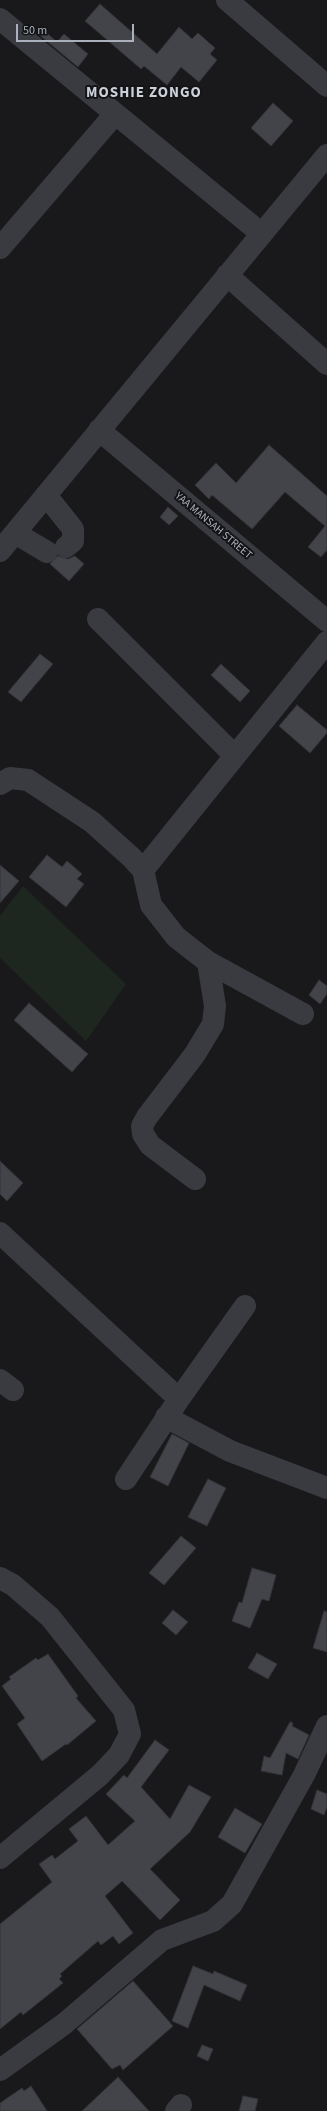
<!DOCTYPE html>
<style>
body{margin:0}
#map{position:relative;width:327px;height:2111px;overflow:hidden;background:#19191c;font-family:"Source Sans 3",sans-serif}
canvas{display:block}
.scale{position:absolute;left:16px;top:24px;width:118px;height:18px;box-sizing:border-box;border:2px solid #aab1bc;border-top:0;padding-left:5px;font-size:12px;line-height:14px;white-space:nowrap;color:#aab1bc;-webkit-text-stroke:3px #141417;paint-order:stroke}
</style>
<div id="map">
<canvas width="327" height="2111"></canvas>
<div class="scale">50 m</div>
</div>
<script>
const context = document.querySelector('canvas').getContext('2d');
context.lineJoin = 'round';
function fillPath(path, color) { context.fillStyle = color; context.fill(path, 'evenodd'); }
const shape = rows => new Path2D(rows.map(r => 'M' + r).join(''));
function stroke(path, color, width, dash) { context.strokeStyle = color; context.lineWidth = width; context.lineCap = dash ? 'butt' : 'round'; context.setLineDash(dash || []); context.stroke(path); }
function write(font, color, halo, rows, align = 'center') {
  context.font = font + ' "Source Sans 3",sans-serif'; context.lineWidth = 4; context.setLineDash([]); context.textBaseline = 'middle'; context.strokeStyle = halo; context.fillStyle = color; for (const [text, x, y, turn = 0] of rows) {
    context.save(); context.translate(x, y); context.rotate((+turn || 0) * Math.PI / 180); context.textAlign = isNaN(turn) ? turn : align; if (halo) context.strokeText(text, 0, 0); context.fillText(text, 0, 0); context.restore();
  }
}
fillPath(shape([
 [23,886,126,984,86,1041,0,958,0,916]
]), '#1e271f');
const building = shape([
 [100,4,157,54,179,27,192,39,198,33,215,48,210,54,217,60,199,82,181,67,167,85,144,66,141,69,85,21,100,4],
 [41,28,57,42,64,34,88,54,78,67,37,33,41,28],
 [273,103,293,121,271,146,251,128,273,103],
 [269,445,327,496,327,550,321,557,308,547,325,526,285,492,252,529,212,495,209,499,195,485,216,463,236,483,269,445],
 [168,507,178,516,169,525,160,517,168,507],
 [58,556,68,559,75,556,84,564,69,581,50,564,58,556],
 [40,654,53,664,21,702,8,692,40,654],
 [221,664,250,691,240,702,211,675,221,664],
 [297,705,327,730,327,733,310,753,279,726,297,705],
 [47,855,62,867,67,861,82,874,77,879,84,884,66,907,29,877,47,855],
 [0,865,19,881,0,903,0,865],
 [319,980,327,986,327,994,320,1004,309,995,319,980],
 [29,1003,88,1054,72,1072,14,1020,29,1003],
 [0,1161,23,1183,7,1201,0,1194,0,1161],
 [172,1434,189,1443,168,1486,150,1477,172,1434],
 [208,1479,226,1488,207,1526,188,1517,208,1479],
 [181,1536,196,1548,164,1585,149,1573,181,1536],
 [252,1568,276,1575,269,1601,262,1599,250,1628,232,1621,239,1602,242,1603,252,1568],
 [173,1610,188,1622,176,1635,162,1623,173,1610],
 [324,1611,327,1612,327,1652,313,1648,324,1611],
 [257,1653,277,1664,268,1679,248,1668,257,1653],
 [48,1654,78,1696,76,1698,96,1721,67,1745,66,1744,42,1761,17,1724,25,1718,2,1686,11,1679,9,1677,36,1658,38,1660,48,1654],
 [290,1722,293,1723,292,1726,309,1735,298,1759,286,1753,282,1775,261,1771,264,1756,270,1758,290,1722],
 [155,1740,169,1750,141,1787,170,1819,189,1785,211,1797,190,1832,150,1869,180,1900,160,1920,122,1881,105,1896,133,1933,119,1944,113,1936,101,1945,98,1941,60,1974,62,1976,59,1979,63,1983,23,2015,21,2012,0,2029,0,1924,52,1882,39,1864,52,1855,55,1859,78,1841,69,1829,86,1816,108,1845,135,1821,106,1794,124,1775,127,1778,155,1740],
 [317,1790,327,1794,327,1807,324,1815,311,1809,317,1790],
 [235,1808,262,1824,245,1853,218,1837,235,1808],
 [193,1966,213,1974,214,1971,247,1985,240,2001,204,1985,188,2028,172,2021,193,1966],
 [133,1981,173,2026,123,2070,120,2065,112,2069,77,2029,133,1981],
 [202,2045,213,2049,208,2061,197,2056,202,2045],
 [118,2077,149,2111,82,2111,118,2077],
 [31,2086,47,2111,0,2111,0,2103,22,2088,24,2091,31,2086],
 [243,2096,258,2099,255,2111,239,2111,243,2096]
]);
fillPath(building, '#434449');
stroke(building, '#333338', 1);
stroke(shape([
 [227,0,327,86],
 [0,19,262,234],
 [0,248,115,114],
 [227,275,327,364],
 [99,430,327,621],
 [46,495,73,529,73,541,66,547],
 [15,533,47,552],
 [0,551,327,155],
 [98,619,235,756],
 [0,784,10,778,28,780,92,822,131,857,143,870,151,905,176,937,208,962,303,1014],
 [143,870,327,642],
 [195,1179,150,1145,143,1134,142,1126,147,1117,195,1054,213,1024,215,1006,208,962],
 [0,1233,179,1399],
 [0,1380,13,1390],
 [166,1417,230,1451,327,1488],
 [126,1479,179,1399,245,1306],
 [0,1578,13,1585,50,1617,124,1710,130,1734,119,1755,100,1775,0,1858],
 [0,2070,64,2024,162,1940,213,1921,232,1904,304,1775,327,1726],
 [176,2111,181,2105]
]), '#393b41', 22);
write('11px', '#aab1bc', '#141417', [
 ["YAA MANSAH STREET",213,526,40]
]);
context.letterSpacing = '1px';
write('bold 15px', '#ccd0d8', '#141417', [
 ["MOSHIE ZONGO",144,94]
]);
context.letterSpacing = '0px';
</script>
